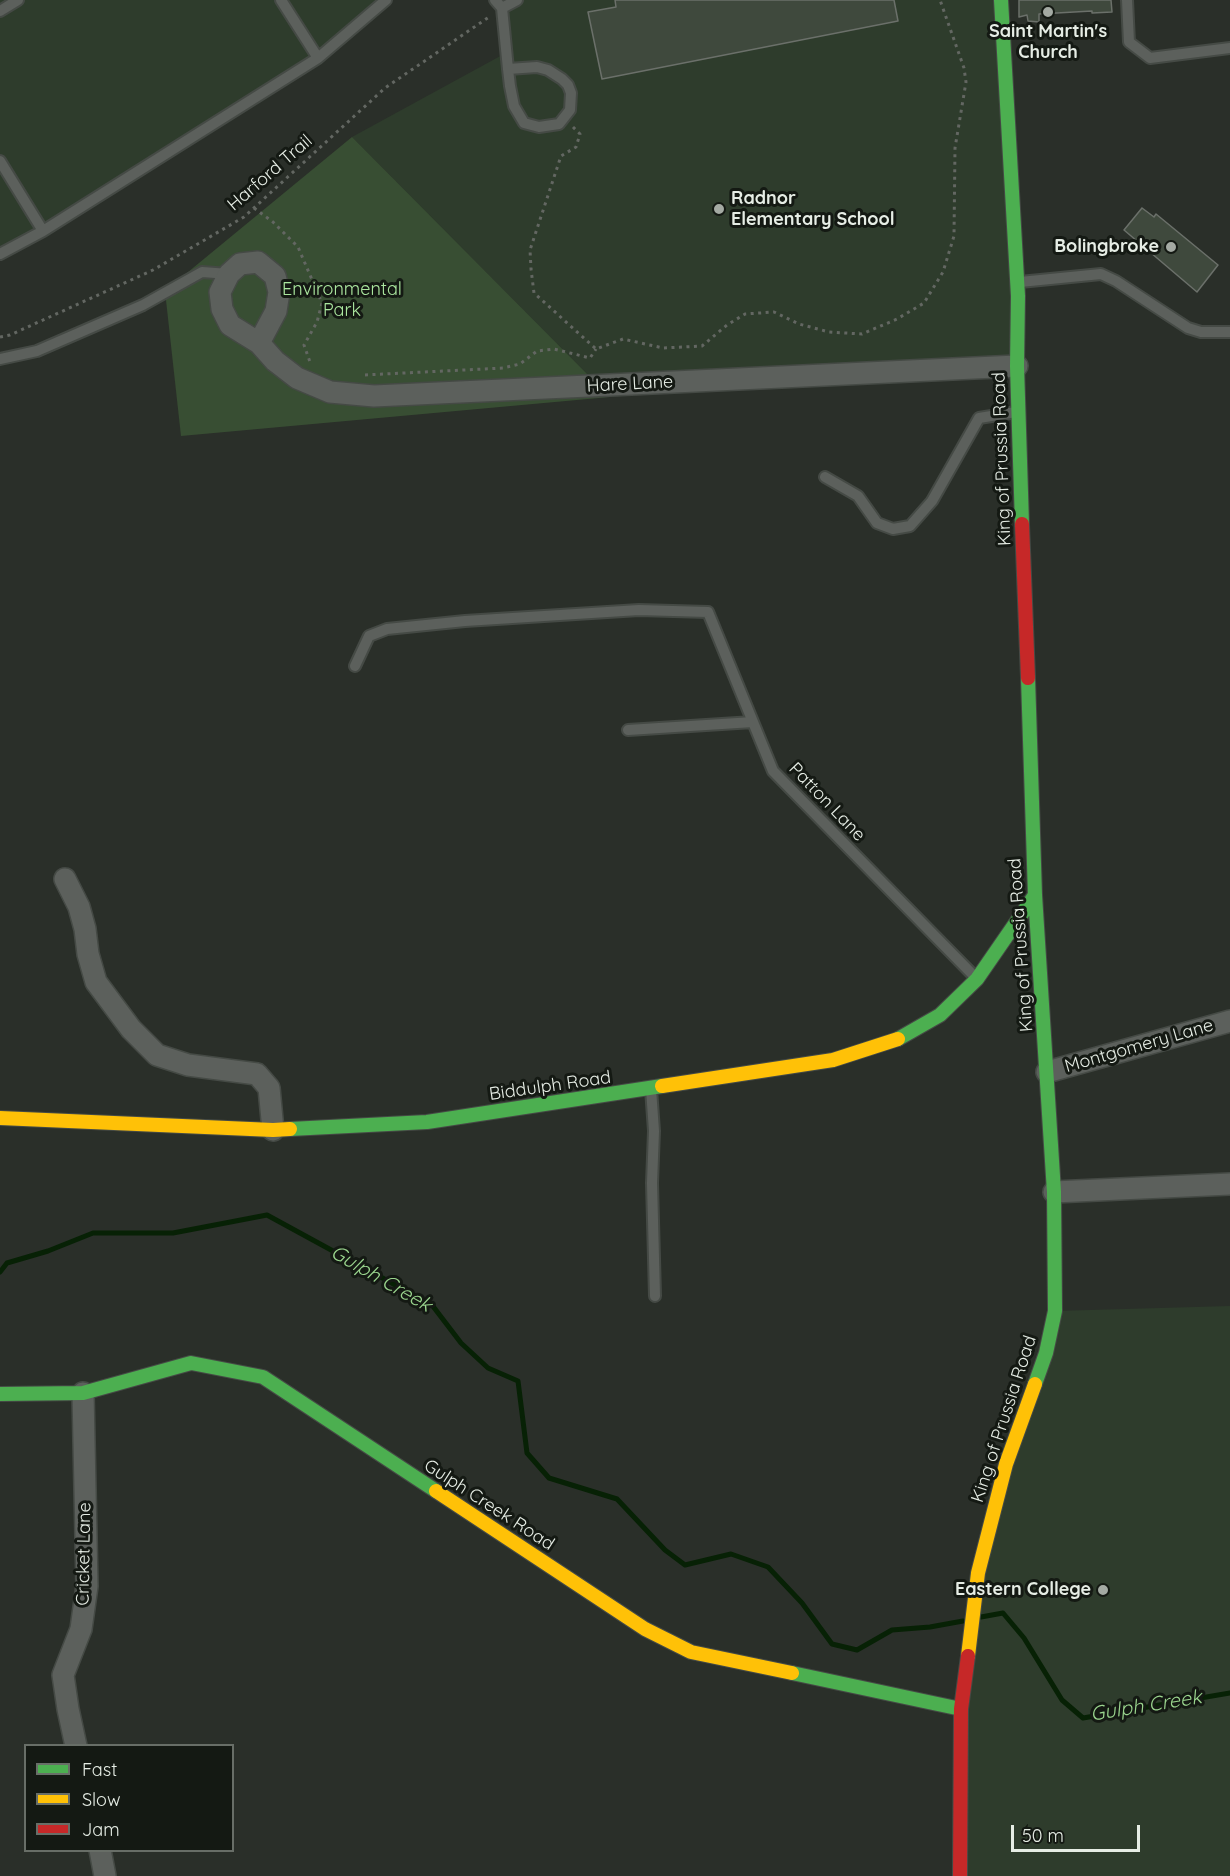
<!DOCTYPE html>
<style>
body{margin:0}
#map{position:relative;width:1230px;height:1876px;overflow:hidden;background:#2a2f29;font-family:Quicksand,sans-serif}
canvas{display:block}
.legend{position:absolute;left:24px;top:1744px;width:210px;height:108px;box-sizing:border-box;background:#141913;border:2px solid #686e67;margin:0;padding:8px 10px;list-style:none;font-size:18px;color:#e6ede5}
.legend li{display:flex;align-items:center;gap:12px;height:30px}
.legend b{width:30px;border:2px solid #686e67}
.scale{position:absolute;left:1011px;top:1825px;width:129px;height:27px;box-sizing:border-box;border:3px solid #e6ede5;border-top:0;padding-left:8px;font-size:18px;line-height:21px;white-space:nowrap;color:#e6ede5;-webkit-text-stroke:4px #141913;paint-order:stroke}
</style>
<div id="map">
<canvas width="1230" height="1876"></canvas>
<ul class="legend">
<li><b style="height:8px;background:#4caf50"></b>Fast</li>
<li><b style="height:8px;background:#ffc107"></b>Slow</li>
<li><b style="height:8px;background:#c62828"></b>Jam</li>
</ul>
<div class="scale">50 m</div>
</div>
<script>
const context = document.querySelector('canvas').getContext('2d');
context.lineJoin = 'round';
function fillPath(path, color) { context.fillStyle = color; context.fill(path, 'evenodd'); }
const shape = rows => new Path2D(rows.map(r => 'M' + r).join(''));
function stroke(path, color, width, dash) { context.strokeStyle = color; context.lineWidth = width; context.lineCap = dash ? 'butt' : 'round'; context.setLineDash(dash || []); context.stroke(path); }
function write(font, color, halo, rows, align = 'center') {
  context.font = font + ' Quicksand,sans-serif'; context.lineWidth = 6; context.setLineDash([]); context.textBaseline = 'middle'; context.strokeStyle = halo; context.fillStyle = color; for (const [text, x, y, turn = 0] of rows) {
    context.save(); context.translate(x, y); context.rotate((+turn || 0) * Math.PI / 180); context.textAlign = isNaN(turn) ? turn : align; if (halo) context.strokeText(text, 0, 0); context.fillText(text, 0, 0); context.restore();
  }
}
fillPath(shape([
 [0,0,386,0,318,58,0,254],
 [501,0,1001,0,1017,366,610,397,352,137,504,54],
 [1230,1306,1230,1876,960,1876,973,1607,1055,1311]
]), '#2e3c2c');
fillPath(shape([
 [352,137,610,397,181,436,165,291]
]), '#384e33');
stroke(shape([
 [0,1272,7,1263,48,1251,93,1233,173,1233,267,1215,432,1305,461,1343,488,1368,518,1381,527,1453,549,1478,617,1499,665,1550,685,1565,731,1554,768,1567,802,1603,832,1644,857,1650,892,1630,930,1627,963,1621],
 [981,1617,1003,1613,1024,1638,1062,1700,1083,1718,1230,1693]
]), '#072105', 5);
const building = shape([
 [615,0,894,0,898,21,602,79,588,12,616,7,615,0],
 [1019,0,1111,0,1112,12,1092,13,1092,11,1039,14,1039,22,1028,21,1027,15,1019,17,1019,0],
 [1142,208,1154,217,1156,214,1218,265,1197,292,1124,230,1142,208]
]);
fillPath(building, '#3f493d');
stroke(building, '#6b706a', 1.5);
const lane = shape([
 [281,0,318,58],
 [495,0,502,8,508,69,510,86,514,106,524,123,539,127,559,124,570,110,571,93,568,85,562,79,548,70,537,67,508,69],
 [1127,0,1129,42,1150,58,1230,48],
 [502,8,517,0],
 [0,11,18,0],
 [0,161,43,231],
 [0,254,43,231,318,58,386,0],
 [1020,282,1101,274,1116,281,1188,328,1201,332,1230,332],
 [0,359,37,351,143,305,202,272,229,274],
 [825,477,858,496,877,523,893,529,910,526,932,501,979,418,1016,412],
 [355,666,369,636,387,629,465,621,639,610,708,612,773,771,975,977],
 [628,730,753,722],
 [651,1089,654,1131,652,1183,655,1296]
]);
const street = shape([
 [259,343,276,311,279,292,275,276,258,262,240,264,229,274,220,292,222,309,230,325,259,343,275,361,297,378,330,392,374,396,1017,366],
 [65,879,79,907,85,929,88,954,96,982,131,1029,157,1055,188,1065,257,1074,269,1088,273,1130],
 [1047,1072,1230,1021],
 [1054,1192,1230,1184],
 [76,1746,68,1709,63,1675,81,1629,87,1586,83,1393],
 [100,1850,105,1876]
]);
const fast = shape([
 [1001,0,1018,296,1017,366,1022,524],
 [1028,678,1035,895,1054,1192,1055,1311,1046,1353,1035,1384],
 [898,1039,940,1015,977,979,1035,895],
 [290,1129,427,1122,662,1086],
 [0,1394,83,1393,191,1363,263,1377,436,1491],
 [792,1673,961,1709]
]);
const slow = shape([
 [662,1086,833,1060,898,1039],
 [0,1118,273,1130,290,1129],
 [436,1491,645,1629,691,1652,792,1673],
 [968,1656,978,1573,1006,1464,1035,1384]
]);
const jam = shape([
 [1022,524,1028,678],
 [960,1876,961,1709,968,1656]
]);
stroke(lane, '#454a45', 14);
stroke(street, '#454a45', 24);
stroke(fast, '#454a45', 16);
stroke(slow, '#454a45', 16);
stroke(jam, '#454a45', 16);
stroke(shape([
 [573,127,580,134,576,147,561,156,530,250,531,269,534,293,596,349,623,339,663,348,702,346,727,325,745,314,774,312,799,324,829,332,862,334,897,319,924,303,943,272,954,236,955,148,966,82,964,68,940,0],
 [254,208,273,222,298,247,322,303,317,322,304,345,310,362],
 [0,337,10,335,153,270,244,217,385,88,489,17],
 [365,375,503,368,520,364,537,351,554,349,590,358,596,349]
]), '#636762', 3, [3, 4.5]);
stroke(lane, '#5c605c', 10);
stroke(street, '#5c605c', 21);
stroke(fast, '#4caf50', 14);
stroke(slow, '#ffc107', 14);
stroke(jam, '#c62828', 14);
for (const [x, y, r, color] of [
 [1048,12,6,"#a4aaa3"],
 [719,209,6,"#a4aaa3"],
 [1171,247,6,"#a4aaa3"],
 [1103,1590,6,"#a4aaa3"]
]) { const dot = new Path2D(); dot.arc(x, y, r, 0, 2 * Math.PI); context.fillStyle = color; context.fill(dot); stroke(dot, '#141913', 2); }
write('bold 18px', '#e6ede5', '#141913', [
 ["Saint Martin's",1048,32,"center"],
 ["Church",1048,53,"center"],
 ["Radnor",731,199,"left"],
 ["Elementary School",731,220,"left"],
 ["Bolingbroke",1159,247],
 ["Eastern College",1091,1590]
], 'right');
write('18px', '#e6ede5', '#141913', [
 ["Harford Trail",270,173,-41],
 ["Hare Lane",630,384,-3],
 ["King of Prussia Road",1002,459,-92],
 ["Patton Lane",827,802,46],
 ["King of Prussia Road",1021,945,-94],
 ["Montgomery Lane",1139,1046,-16],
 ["Biddulph Road",550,1086,-8],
 ["King of Prussia Road",1004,1419,-72],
 ["Gulph Creek Road",489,1505,33],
 ["Cricket Lane",84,1554,-89]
]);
write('18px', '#abe79f', '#141913', [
 ["Environmental",342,290],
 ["Park",342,311]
]);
write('italic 20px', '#9ad58e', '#141913', [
 ["Gulph Creek",381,1279,30],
 ["Gulph Creek",1146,1706,-9]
]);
</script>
